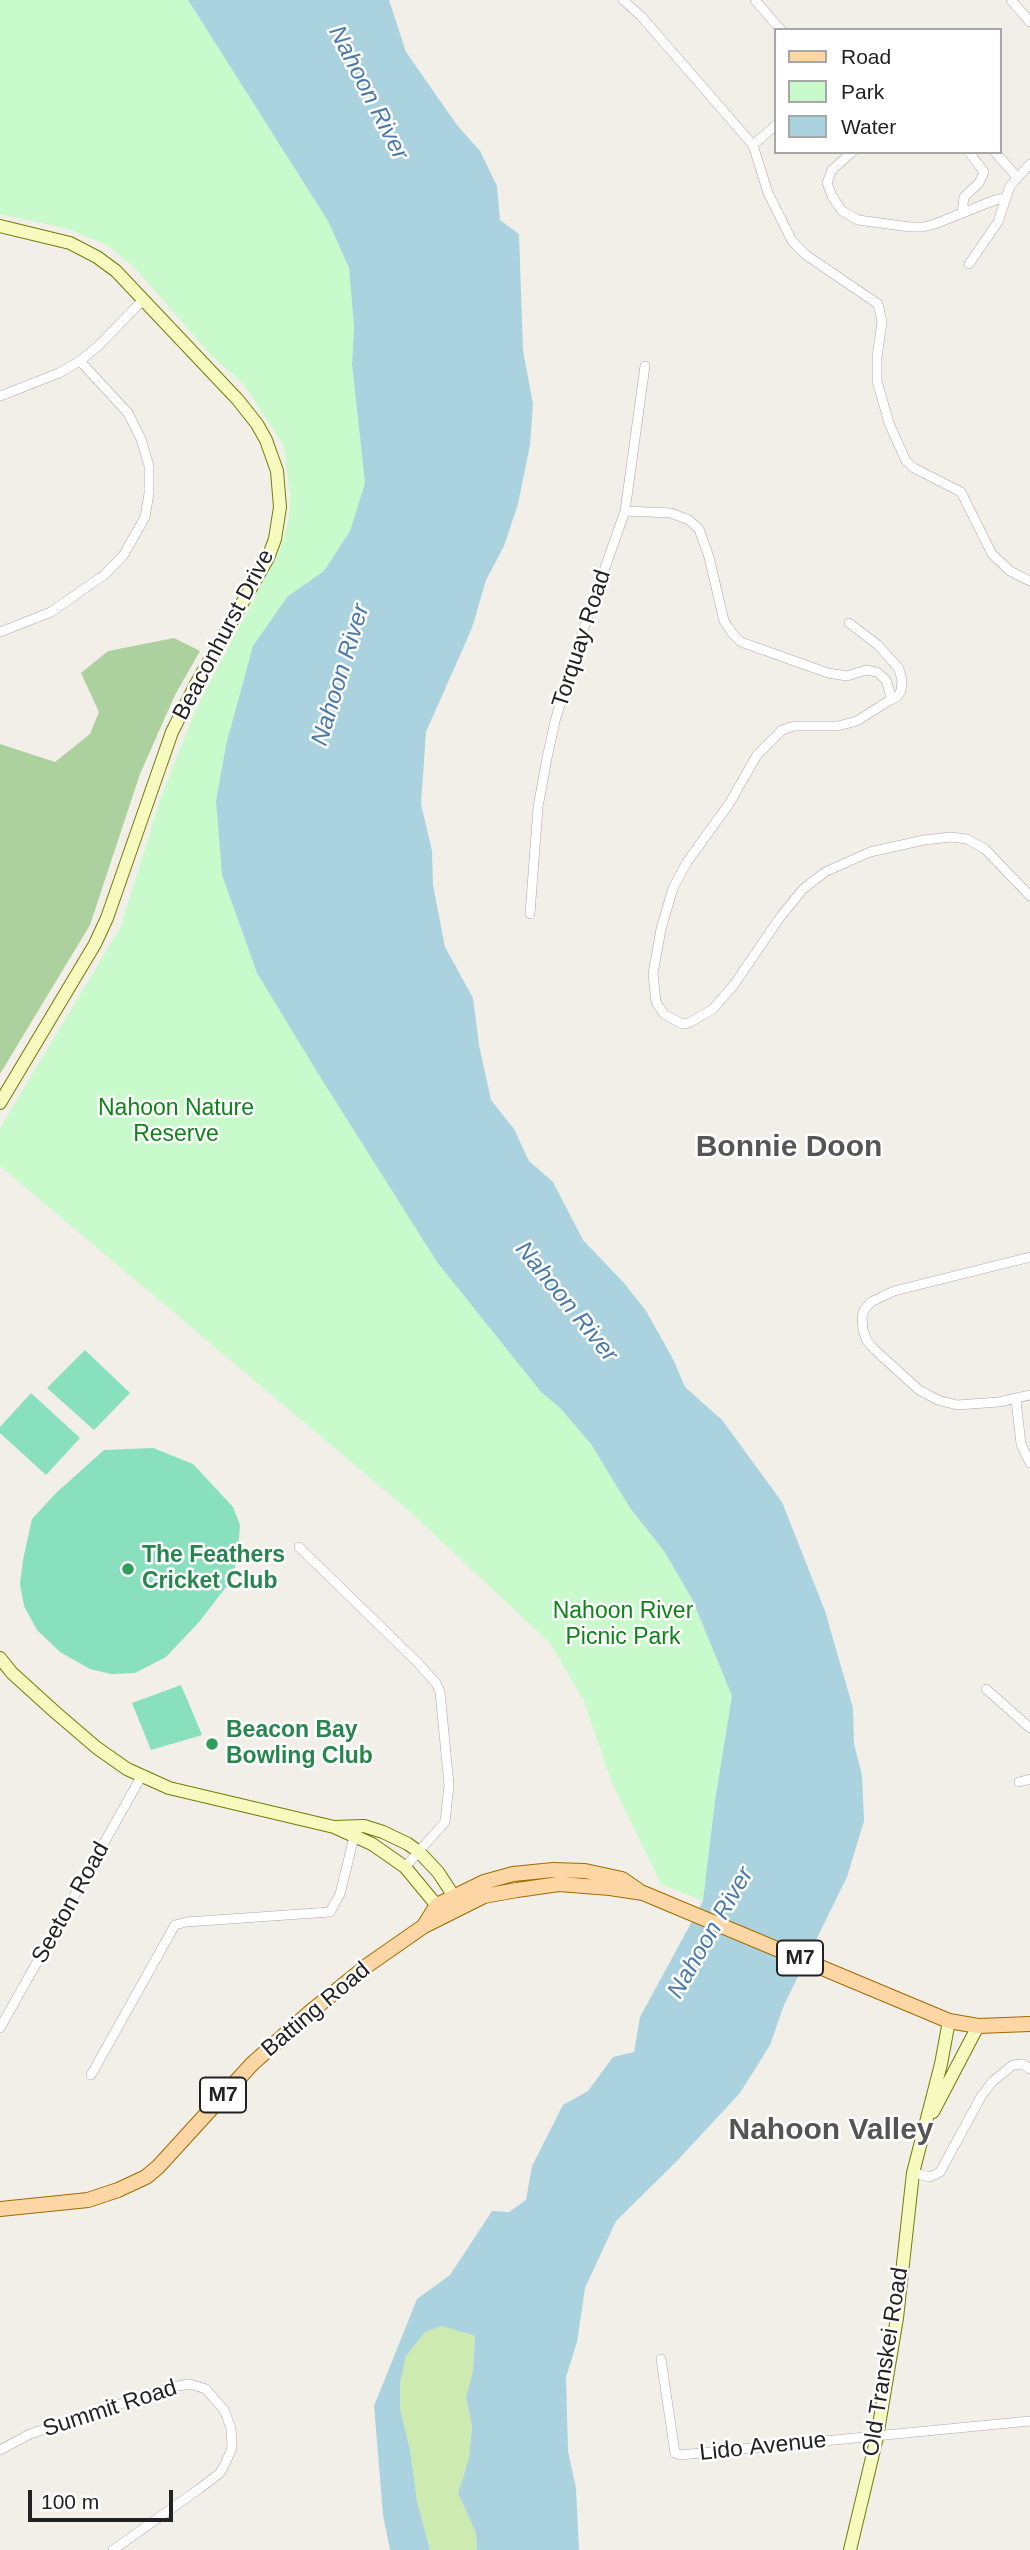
<!DOCTYPE html>
<style>
body{margin:0}
#map{position:relative;width:1030px;height:2550px;overflow:hidden;background:#f2efe9;font-family:Helvetica,sans-serif}
canvas{display:block}
.legend{position:absolute;left:774px;top:28px;width:228px;height:126px;box-sizing:border-box;background:#fff;border:2px solid #a7a7a7;margin:0;padding:9px 12px;list-style:none;font-size:21px;color:#222}
.legend li{display:flex;align-items:center;gap:14px;height:35px}
.legend b{width:35px;border:2px solid #a7a7a7}
.scale{position:absolute;left:28px;top:2490px;width:145px;height:32px;box-sizing:border-box;border:4px solid #222;border-top:0;padding-left:9px;font-size:21px;line-height:24px;white-space:nowrap;color:#222;-webkit-text-stroke:5px #fff;paint-order:stroke}
</style>
<div id="map">
<canvas width="1030" height="2550"></canvas>
<ul class="legend">
<li><b style="height:9px;background:#fcd6a4"></b>Road</li>
<li><b style="height:19px;background:#c8facc"></b>Park</li>
<li><b style="height:19px;background:#aad3df"></b>Water</li>
</ul>
<div class="scale">100 m</div>
</div>
<script>
const context = document.querySelector('canvas').getContext('2d');
context.lineJoin = 'round';
function fillPath(path, color) { context.fillStyle = color; context.fill(path, 'evenodd'); }
const shape = rows => new Path2D(rows.map(r => 'M' + r).join(''));
function stroke(path, color, width, dash) { context.strokeStyle = color; context.lineWidth = width; context.lineCap = dash ? 'butt' : 'round'; context.setLineDash(dash || []); context.stroke(path); }
function write(font, color, halo, rows, align = 'center') {
  context.font = font + ' Helvetica,sans-serif'; context.lineWidth = 5; context.setLineDash([]); context.textBaseline = 'middle'; context.strokeStyle = halo; context.fillStyle = color; for (const [text, x, y, turn = 0] of rows) {
    context.save(); context.translate(x, y); context.rotate((+turn || 0) * Math.PI / 180); context.textAlign = isNaN(turn) ? turn : align; if (halo) context.strokeText(text, 0, 0); context.fillText(text, 0, 0); context.restore();
  }
}
fillPath(shape([
 [442,2326,475,2336,473,2371,466,2397,472,2427,469,2458,458,2493,476,2533,477,2550,430,2550,417,2501,410,2450,400,2408,400,2384,406,2356,425,2332]
]), '#cdebb0');
fillPath(shape([
 [174,638,200,651,175,695,140,774,90,925,0,1074,0,744,55,762,90,734,99,712,81,673,108,651]
]), '#add19e');
fillPath(shape([
 [0,0,188,0,328,221,349,268,354,327,352,366,365,483,350,531,324,571,288,596,226,745,216,801,222,875,257,973,437,1262,541,1392,560,1408,591,1444,630,1508,664,1551,692,1599,732,1696,715,1800,703,1901,661,1884,611,1781,584,1701,550,1643,407,1509,0,1166,0,1128,121,926,161,797,195,711,281,548,289,519,290,497,284,446,244,385,209,353,136,269,107,245,68,229,0,214]
]), '#c8facc');
fillPath(shape([
 [85,1350,130,1393,94,1430,47,1388],
 [31,1393,80,1438,46,1475,0,1433,0,1427],
 [153,1448,193,1464,233,1507,240,1525,238,1551,233,1578,199,1622,166,1657,135,1673,111,1674,90,1669,60,1652,37,1630,24,1606,20,1584,23,1560,32,1519,56,1493,104,1450],
 [181,1685,202,1735,151,1750,132,1703]
]), '#88e0be');
fillPath(shape([
 [188,0,389,0,406,52,457,125,480,151,497,186,500,220,519,234,523,350,533,404,530,445,518,504,504,546,486,580,472,628,426,732,421,804,432,851,433,885,445,947,473,998,479,1045,491,1100,514,1129,529,1161,553,1182,583,1240,624,1283,646,1311,673,1359,685,1387,722,1420,782,1502,825,1611,853,1708,854,1744,862,1775,864,1821,847,1877,784,2005,770,2045,740,2093,675,2163,616,2221,585,2288,577,2342,566,2377,568,2451,576,2488,579,2550,477,2550,476,2533,458,2493,469,2458,472,2427,466,2397,473,2371,475,2336,442,2326,425,2332,406,2356,400,2384,400,2408,410,2450,417,2501,430,2550,390,2550,383,2515,374,2406,417,2299,450,2275,492,2211,509,2212,526,2200,532,2166,563,2105,588,2091,613,2057,634,2052,640,2017,703,1901,715,1800,732,1696,692,1599,664,1551,630,1508,591,1444,560,1408,541,1392,437,1262,319,1075,257,973,222,875,216,801,226,745,253,646,288,596,324,571,350,531,365,483,352,365,354,327,349,268,328,221]
]), '#aad3df');
const street = shape([
 [623,0,641,16,753,145,768,193,792,241,806,255,878,304,882,322,877,357,877,381,889,423,906,461,914,468,961,492,992,554,1010,571,1030,581],
 [755,0,781,30],
 [1011,0,1030,22],
 [753,145,776,125],
 [852,152,832,170,827,183,832,196,842,211,858,220,910,227,923,227,935,224,995,200,1006,198],
 [995,152,1017,177],
 [962,213,964,197,979,183,984,172,969,152],
 [969,264,998,222,1010,186,1030,164],
 [0,396,59,373,80,361,99,345,143,300],
 [625,511,671,513,689,520,699,529,709,557,724,621,733,634,741,642,828,673,847,676,866,670,877,672,886,680,890,693,890,700,857,721,838,726,794,726,782,730,757,755,729,804,687,862,673,888,661,929,653,974,656,1002,664,1014,682,1024,689,1023,713,1009,733,986,781,916,803,889,825,872,870,852,924,840,951,837,967,839,985,849,1030,896],
 [849,623,878,645,899,669,902,680,901,691,897,697,890,700],
 [0,632,51,612,104,575,123,556,145,517,149,493,149,466,141,439,128,413,80,361],
 [530,914,538,807,547,758,555,721,581,636,625,511,645,366],
 [1030,1257,894,1291,871,1302,864,1310,862,1317,863,1330,867,1341,875,1350,919,1390,938,1400,957,1405,999,1402,1030,1395],
 [1016,1400,1021,1444,1030,1463],
 [299,1547,416,1661,436,1683,440,1692,449,1785,445,1822,405,1867],
 [986,1689,1030,1728],
 [1019,1782,1030,1779],
 [0,2028,141,1777],
 [91,2075,175,1925,186,1922,330,1912,340,1894,354,1837],
 [913,2173,930,2177,940,2172,982,2095,993,2081,1013,2065,1023,2064,1030,2069],
 [661,2359,675,2453,680,2455,1030,2421],
 [0,2450,30,2434,171,2387,190,2384,206,2389,224,2410,231,2428,232,2448,225,2464,220,2473,199,2489,113,2550]
]);
const secondary = shape([
 [0,226,70,243,97,257,116,271,238,400,257,424,266,440,277,471,280,507,275,539,268,558,196,684,172,732,107,918,95,944,0,1103],
 [0,1658,12,1673,55,1712,97,1748,127,1769,169,1788,334,1827,372,1844,405,1867,443,1913],
 [334,1827,364,1826,383,1832,408,1844,419,1852,438,1872,459,1904],
 [933,2112,978,2026],
 [850,2550,877,2437,897,2318,913,2173,941,2064,949,2021]
]);
const primary = shape([
 [425,1924,437,1905,484,1882,513,1874,553,1870,585,1871,622,1879,638,1890],
 [0,2209,88,2200,118,2190,146,2177,158,2167,252,2064,309,2013,368,1965,424,1926,484,1896,517,1890,559,1884,610,1888,643,1893,949,2021,978,2026,1030,2024]
]);
stroke(street, '#a9a9a9', 10);
stroke(secondary, '#707d05', 14);
stroke(primary, '#a06b00', 16);
stroke(street, '#fff', 9);
stroke(secondary, '#f7fabf', 12);
stroke(primary, '#fcd6a4', 14);
for (const [x, y, r, color] of [
 [128,1569,7,"#2e9e5b"],
 [212,1744,7,"#2e9e5b"]
]) { const dot = new Path2D(); dot.arc(x, y, r, 0, 2 * Math.PI); context.fillStyle = color; context.fill(dot); stroke(dot, '#fff', 2.5); }
for (const [x, y, w] of [
 [800,1958,46],
 [223,2095,46]
]) { const box = new Path2D(); box.roundRect(x - w / 2, y - 17.5, w, 35, 5); context.fillStyle = '#fff'; context.fill(box); stroke(box, '#222', 2); }
write('bold 21px', '#222', null, [
 ["M7",800,1958],
 ["M7",223,2095]
]);
write('23px', '#222', '#fff', [
 ["Beaconhurst Drive",224,635,-62],
 ["Torquay Road",582,639,-72],
 ["Seeton Road",71,1903,-61],
 ["Batting Road",316,2010,-40],
 ["Old Transkei Road",886,2362,-81],
 ["Summit Road",110,2409,-18],
 ["Lido Avenue",763,2447,-6]
]);
write('23px', '#0c8416', '#fff', [
 ["Nahoon Nature",176,1109],
 ["Reserve",176,1135],
 ["Nahoon River",623,1612],
 ["Picnic Park",623,1638]
]);
write('bold 23px', '#27864d', '#fff', [
 ["The Feathers",142,1556],
 ["Cricket Club",142,1582],
 ["Beacon Bay",226,1731],
 ["Bowling Club",226,1757]
], 'left');
write('italic 24px', '#4a7aab', '#fff', [
 ["Nahoon River",368,93,63],
 ["Nahoon River",341,675,-73],
 ["Nahoon River",566,1302,51],
 ["Nahoon River",711,1933,-60]
]);
write('bold 30px', '#555', '#fff', [
 ["Bonnie Doon",789,1148],
 ["Nahoon Valley",831,2131]
]);
</script>
